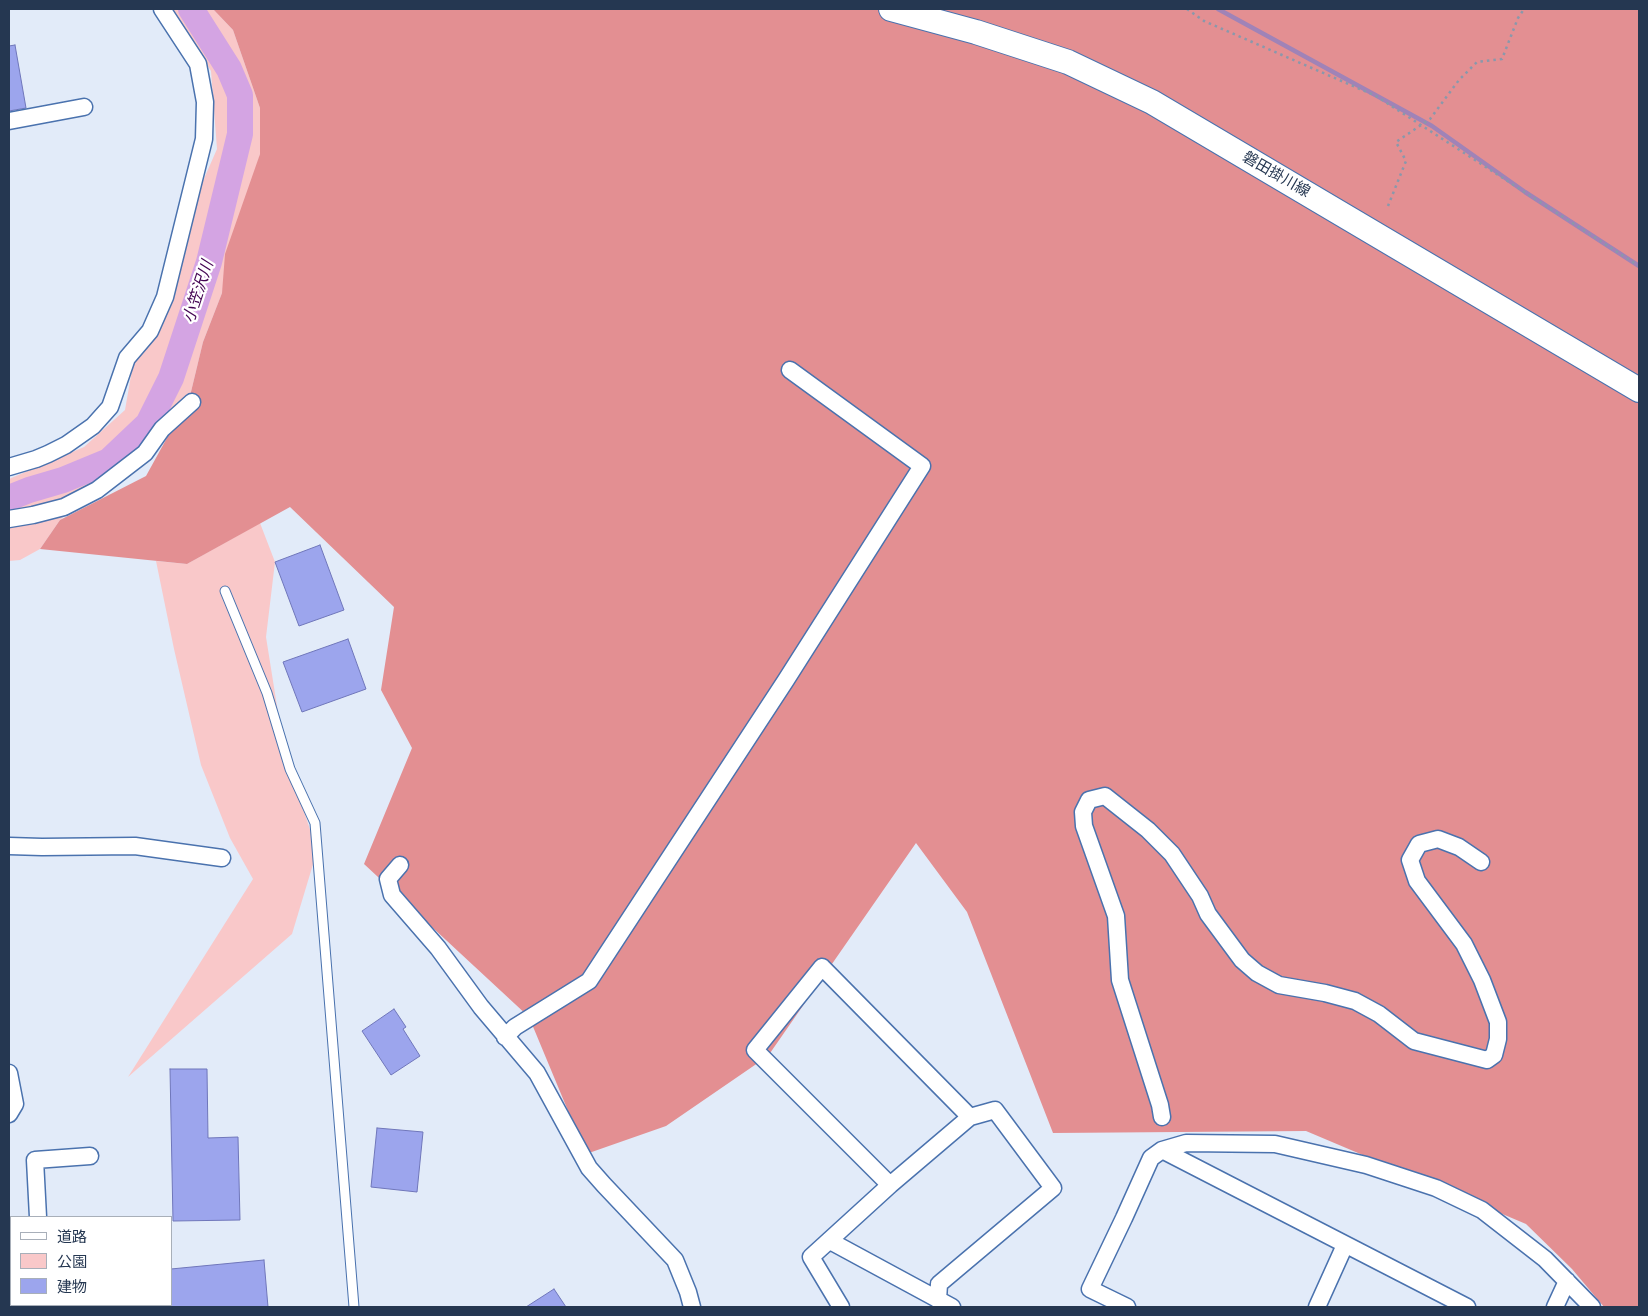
<!DOCTYPE html>
<meta charset="utf-8">
<style>
body{margin:0}
#map{position:relative;width:1648px;height:1316px;overflow:hidden;background:#e2ebf9;font-family:"Varela Round","Noto Sans JP",sans-serif}
canvas{display:block}
.frame{position:absolute;inset:0;border:10px solid #253751;pointer-events:none}
.legend{position:absolute;left:10px;top:1216px;width:162px;height:90px;box-sizing:border-box;background:#fff;border:1px solid #a8afb9;margin:0;padding:6px 9px;list-style:none;font-size:15px;color:#253751}
.legend li{display:flex;align-items:center;gap:10px;height:25px}
.legend b{width:25px;border:1px solid #a8afb9}
</style>
<div id="map">
<canvas width="1648" height="1316"></canvas>
<div class="frame"></div>
<ul class="legend">
<li><b style="height:6px;background:#fff"></b>道路</li>
<li><b style="height:14px;background:#f9c8c9"></b>公園</li>
<li><b style="height:14px;background:#9ca5ed"></b>建物</li>
</ul>
</div>
<script>
const context = document.querySelector('canvas').getContext('2d');
context.lineJoin = 'round';
function fillPath(path, color) { context.fillStyle = color; context.fill(path, 'evenodd'); }
const shape = rows => new Path2D(rows.map(r => 'M' + r).join(''));
function stroke(path, color, width, dash) { context.strokeStyle = color; context.lineWidth = width; context.lineCap = dash ? 'butt' : 'round'; context.setLineDash(dash || []); context.stroke(path); }
function write(font, color, halo, rows, align = 'center') {
  context.font = font + ' "Varela Round","Noto Sans JP",sans-serif'; context.lineWidth = 4.5; context.setLineDash([]); context.textBaseline = 'middle'; context.strokeStyle = halo; context.fillStyle = color; for (const [text, x, y, turn = 0] of rows) {
    context.save(); context.translate(x, y); context.rotate((+turn || 0) * Math.PI / 180); context.textAlign = isNaN(turn) ? turn : align; if (halo) context.strokeText(text, 0, 0); context.fillText(text, 0, 0); context.restore();
  }
}
fillPath(shape([
 [172,9,213,9,233,30,260,108,260,154,222,293,203,342,190,396,60,520,40,549,20,560,9,561,9,479,84,447,125,410,136,347,159,311,181,231,217,149,211,71],
 [260,523,275,562,266,637,284,750,317,851,292,934,128,1077,253,879,230,838,201,765,174,649,156,561,187,564]
]), '#f9c8c9');
fillPath(shape([
 [213,9,1639,9,1639,1307,1604,1307,1572,1269,1526,1224,1306,1131,1053,1133,967,912,916,843,768,1056,666,1126,586,1154,529,1017,364,864,412,748,381,690,394,607,290,507,187,564,40,549,60,520,146,476,190,396,203,342,222,293,225,254,260,154,260,108,233,30]
]), '#e38f92');
stroke(shape([
 [1218,9,1432,126,1525,192,1639,266]
]), '#a083b7', 4.5);
stroke(shape([
 [9,498,29,490,63,480,109,461,148,424,171,378,209,262,240,134,240,95,229,69,191,9]
]), '#d4a4e3', 26);
const building = shape([
 [15,45,26,108,9,111,9,46,15,45],
 [320,545,344,610,299,626,275,562,320,545],
 [348,639,366,689,302,712,283,662,348,639],
 [394,1009,406,1027,403,1029,420,1056,391,1075,362,1031,394,1009],
 [170,1069,207,1069,208,1138,238,1137,240,1220,173,1221,170,1069],
 [377,1128,423,1132,417,1192,371,1187,377,1128],
 [264,1260,268,1307,171,1307,171,1269,264,1260],
 [554,1289,566,1307,526,1307,554,1289]
]);
fillPath(building, '#9ca5ed');
stroke(building, '#6f76ba', 1);
const lane = shape([
 [225,591,267,693,290,769,315,823,354,1307]
]);
const street = shape([
 [9,121,84,107],
 [9,467,36,459,48,454,66,445,93,426,110,407,127,358,150,331,165,297,204,139,205,102,198,64,162,9],
 [9,519,33,515,64,507,97,490,145,453,162,429,192,402],
 [9,846,42,847,135,846,222,858],
 [400,865,388,879,392,895,438,948,481,1007,537,1073,589,1168,604,1185,675,1260,688,1292,692,1307],
 [505,1037,515,1027,589,981,786,680,922,466,790,370],
 [9,1073,15,1104,9,1114],
 [1162,1117,1160,1105,1120,980,1116,916,1084,826,1083,812,1089,800,1105,796,1148,830,1172,854,1200,896,1208,914,1242,960,1257,973,1279,985,1325,993,1355,1001,1379,1014,1414,1041,1487,1060,1494,1055,1498,1039,1498,1022,1482,980,1464,944,1417,881,1410,860,1419,844,1438,839,1459,847,1481,862],
 [1162,1150,1467,1307],
 [890,1185,755,1050,822,967,970,1117],
 [38,1217,35,1160,90,1156],
 [830,1241,952,1307],
 [43,1305,43,1307],
 [841,1307,811,1257,890,1185,970,1117,995,1110,1053,1188,939,1284,938,1300],
 [1127,1307,1090,1289,1124,1218,1151,1158,1162,1150,1186,1143,1275,1144,1366,1165,1436,1188,1482,1210,1545,1259,1592,1307],
 [1317,1307,1345,1245],
 [1555,1307,1567,1281]
]);
const secondary = shape([
 [891,9,976,32,1068,62,1152,102,1639,390]
]);
stroke(lane, '#4a72ae', 11);
stroke(street, '#4a72ae', 19);
stroke(secondary, '#4a72ae', 26);
stroke(shape([
 [1187,9,1204,21,1376,96,1639,266],
 [1388,206,1406,161,1396,142,1430,119,1459,80,1477,62,1502,59,1518,18,1524,9]
]), '#8a98ab', 2.5, [2.5, 4]);
stroke(lane, '#fff', 9);
stroke(street, '#fff', 16);
stroke(secondary, '#fff', 24);
write('15px', '#253751', '#fff', [
 ["磐田掛川線",1276,175,30]
]);
write('italic 16px', '#430452', '#fff', [
 ["小笠沢川",199,292,-72]
]);
</script>
